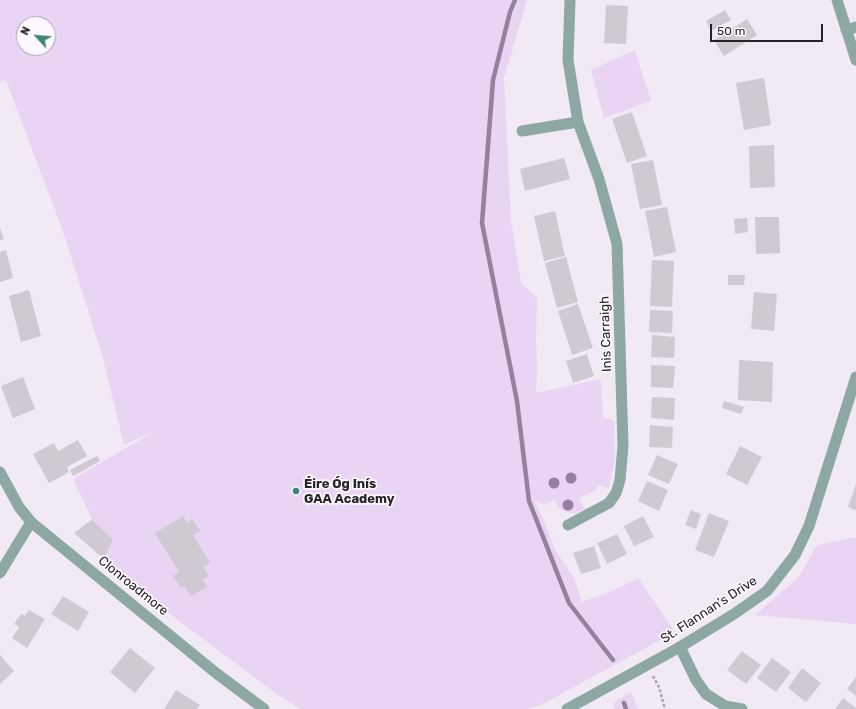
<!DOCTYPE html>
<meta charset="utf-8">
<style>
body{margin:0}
#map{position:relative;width:856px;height:709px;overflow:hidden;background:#f1eaf4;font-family:Rubik,sans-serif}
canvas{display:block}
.north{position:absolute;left:16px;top:16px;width:40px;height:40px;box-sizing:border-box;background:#fcf8fe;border:1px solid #a6a3a8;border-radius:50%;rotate:296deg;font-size:11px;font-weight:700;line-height:16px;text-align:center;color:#262427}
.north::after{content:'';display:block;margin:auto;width:14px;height:18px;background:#3f847a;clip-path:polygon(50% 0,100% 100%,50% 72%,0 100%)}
.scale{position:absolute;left:710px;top:24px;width:113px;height:18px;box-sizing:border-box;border:2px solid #262427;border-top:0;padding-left:5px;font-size:12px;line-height:14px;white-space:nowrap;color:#262427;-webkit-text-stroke:3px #fcf8fe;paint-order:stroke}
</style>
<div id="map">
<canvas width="856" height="709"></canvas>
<div class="north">N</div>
<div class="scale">50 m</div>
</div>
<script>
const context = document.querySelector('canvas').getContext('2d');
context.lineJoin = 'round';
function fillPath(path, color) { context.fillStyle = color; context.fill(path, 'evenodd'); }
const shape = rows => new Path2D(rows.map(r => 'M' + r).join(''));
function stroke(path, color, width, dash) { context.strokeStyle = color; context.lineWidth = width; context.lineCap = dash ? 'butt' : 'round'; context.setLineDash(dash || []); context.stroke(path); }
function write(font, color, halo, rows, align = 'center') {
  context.font = font + ' Rubik,sans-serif'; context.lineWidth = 3.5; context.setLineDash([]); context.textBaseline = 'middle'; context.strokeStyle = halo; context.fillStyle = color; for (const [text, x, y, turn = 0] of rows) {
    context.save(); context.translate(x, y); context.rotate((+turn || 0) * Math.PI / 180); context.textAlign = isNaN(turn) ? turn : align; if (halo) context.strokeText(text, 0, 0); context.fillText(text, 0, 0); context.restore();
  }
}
fillPath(shape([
 [0,0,527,0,504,78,511,220,521,283,537,298,536,338,537,365,536,393,601,379,603,418,614,420,615,460,609,488,598,485,596,490,579,498,585,509,577,513,570,513,560,509,554,500,544,505,535,500,556,551,574,578,582,602,614,590,638,578,675,632,541,705,526,709,301,709,281,697,159,606,74,533,92,519,73,479,157,430,124,445,103,358,63,231,6,80,0,81],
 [24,24,48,24,48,48,24,48],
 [635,50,651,101,604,118,591,70],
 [856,537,856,624,755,615,798,578,817,545],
 [631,692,638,709,615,709,613,703]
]), '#ead4f4');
stroke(shape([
 [515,0,510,12,493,80,482,223,517,401,529,501,569,603,613,660],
 [624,703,626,709]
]), '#95809e', 4.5);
fillPath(shape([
 [606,5,628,6,626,44,604,43],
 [725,10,731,20,711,31,706,21],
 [747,19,757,35,724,56,714,40],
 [764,78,771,125,744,130,736,83],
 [632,112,647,156,627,163,612,119],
 [774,145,775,187,750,188,749,146],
 [564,158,570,179,525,191,520,169],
 [653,160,662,205,640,209,631,164],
 [667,207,676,252,654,257,645,211],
 [555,211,565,256,544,261,534,216],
 [755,217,779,217,780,253,756,254],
 [747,218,748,232,735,234,734,219],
 [0,228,4,239,0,240],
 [6,250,13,278,0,282,0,252],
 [566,257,578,302,557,308,545,263],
 [652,260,674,261,672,307,650,306],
 [728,275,745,275,744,285,728,285],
 [29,290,41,336,21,342,9,296],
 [754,292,777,294,774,331,751,329],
 [578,304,593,348,572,355,558,311],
 [650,310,673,311,672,333,649,332],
 [652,335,675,337,674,358,651,357],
 [587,354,594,376,573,383,566,361],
 [739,360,773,362,772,402,738,400],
 [651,365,675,366,673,388,651,387],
 [23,377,35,409,13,418,1,386],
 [652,397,675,398,674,420,651,418],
 [724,401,744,407,741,414,722,408],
 [650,425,673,427,672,448,649,447],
 [78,440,87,456,67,467,69,472,49,483,33,454,54,443,58,451],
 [740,446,762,457,747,485,726,474],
 [657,455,678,464,669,484,648,475],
 [97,456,100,461,73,476,70,470],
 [647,481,668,490,659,511,638,501],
 [856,484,856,510,848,507],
 [691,510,701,514,696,529,685,525],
 [709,513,729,521,714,557,695,550],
 [183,516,187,523,192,519,200,531,193,535,210,563,203,567,209,576,203,579,207,587,191,596,184,586,181,588,173,576,179,572,155,533],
 [643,516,654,537,634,546,624,526],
 [92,520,113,540,105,556,98,554,74,533],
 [617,534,627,554,607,564,597,543],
 [594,546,601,568,581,574,573,553],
 [63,596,89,612,78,631,51,614],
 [29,610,45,619,27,648,12,638,19,627,14,624,21,614,25,616],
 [130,648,155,668,135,693,110,672],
 [742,651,761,665,746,684,727,670],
 [0,655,14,671,0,684],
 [772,658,791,672,776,692,757,678],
 [802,668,821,683,806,702,788,688],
 [856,677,856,696,847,689],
 [176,690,200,705,197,709,164,709],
 [843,698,856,708,856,709,835,709]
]), '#cfc9d2');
stroke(shape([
 [653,676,659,687,665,709]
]), '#a9a3ab', 2.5, [3, 2]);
stroke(shape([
 [846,30,856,27],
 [522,131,578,122],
 [0,472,19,507,31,522],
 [568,525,609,503,616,493,620,480,623,446,617,244,599,179,578,122,568,60,570,0],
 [680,647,696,680,706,694,725,706,742,709]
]), '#8da7a2', 11);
stroke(shape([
 [837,0,856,60],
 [0,573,31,522,216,673,264,709],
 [567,709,680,647,734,614,767,591,795,555,809,526,856,377]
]), '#8da7a2', 11);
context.fillStyle = '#957e9f';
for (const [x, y] of [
 [571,478],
 [554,483],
 [568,505]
]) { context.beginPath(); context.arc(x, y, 5.5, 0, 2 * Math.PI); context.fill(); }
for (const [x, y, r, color] of [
 [296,491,4,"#3f847a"]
]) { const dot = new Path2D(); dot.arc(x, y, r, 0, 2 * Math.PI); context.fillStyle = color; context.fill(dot); stroke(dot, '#fcf8fe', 1.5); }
write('13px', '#262427', '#fcf8fe', [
 ["Inis Carraigh",606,334,-92],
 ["Clonroadmore",133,586,39],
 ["St. Flannan's Drive",709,610,-33]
]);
write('bold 13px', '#262427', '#fcf8fe', [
 ["Éire Óg Inís",304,484],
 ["GAA Academy",304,499]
], 'left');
</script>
